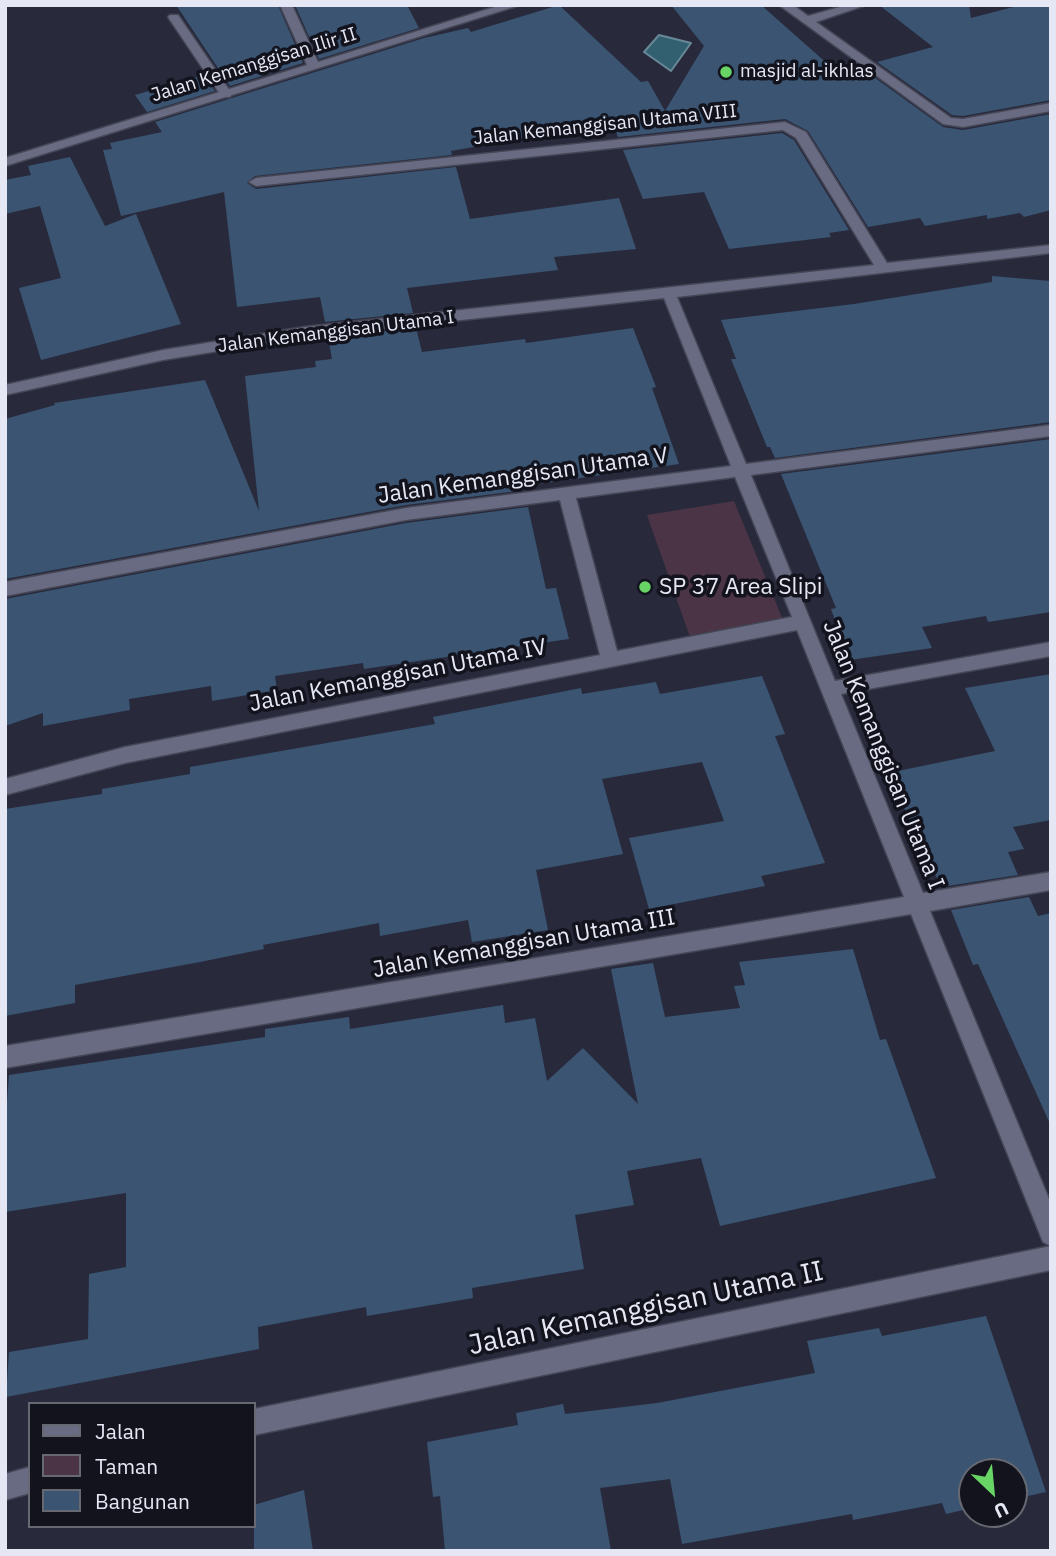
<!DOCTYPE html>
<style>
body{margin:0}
#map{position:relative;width:1056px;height:1556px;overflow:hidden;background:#282a3c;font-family:"IBM Plex Sans",sans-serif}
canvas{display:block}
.frame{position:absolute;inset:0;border:7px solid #e5e7f4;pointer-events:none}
.legend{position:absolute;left:28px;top:1402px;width:228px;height:126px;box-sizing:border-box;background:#12131c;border:2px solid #666872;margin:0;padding:9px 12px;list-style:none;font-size:21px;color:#e5e7f4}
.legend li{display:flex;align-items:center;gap:14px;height:35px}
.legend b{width:35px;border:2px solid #666872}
.north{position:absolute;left:958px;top:1458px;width:70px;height:70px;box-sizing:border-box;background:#12131c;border:2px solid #666872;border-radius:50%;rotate:154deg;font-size:19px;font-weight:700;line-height:28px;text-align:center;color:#e5e7f4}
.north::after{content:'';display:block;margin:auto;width:24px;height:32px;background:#68d465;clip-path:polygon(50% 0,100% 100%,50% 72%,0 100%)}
</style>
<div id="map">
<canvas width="1056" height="1556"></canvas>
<div class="frame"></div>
<ul class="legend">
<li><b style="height:9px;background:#686b81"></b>Jalan</li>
<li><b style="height:19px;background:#4a3445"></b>Taman</li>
<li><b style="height:19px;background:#3a5472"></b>Bangunan</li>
</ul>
<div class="north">U</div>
</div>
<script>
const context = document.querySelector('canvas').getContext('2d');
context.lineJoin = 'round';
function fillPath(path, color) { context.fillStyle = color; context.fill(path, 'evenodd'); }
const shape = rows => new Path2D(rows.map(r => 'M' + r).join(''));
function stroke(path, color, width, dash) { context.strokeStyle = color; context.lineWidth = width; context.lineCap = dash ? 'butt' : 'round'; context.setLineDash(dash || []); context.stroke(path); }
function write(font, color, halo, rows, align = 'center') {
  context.font = font + ' "IBM Plex Sans",sans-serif'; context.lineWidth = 7; context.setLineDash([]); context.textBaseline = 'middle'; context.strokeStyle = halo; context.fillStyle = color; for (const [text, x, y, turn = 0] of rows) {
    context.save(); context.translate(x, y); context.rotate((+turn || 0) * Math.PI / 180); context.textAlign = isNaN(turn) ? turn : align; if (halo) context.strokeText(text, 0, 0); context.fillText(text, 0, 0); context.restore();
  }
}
fillPath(shape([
 [734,501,785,625,691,640,647,515]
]), '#4a3445');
const water = shape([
 [659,35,691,43,671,71,644,52,659,35]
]);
fillPath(water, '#326071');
stroke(water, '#688898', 2);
fillPath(shape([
 [176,5,278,5,303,63,230,86],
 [295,5,407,5,419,28,319,59],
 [559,5,641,82,648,81,665,111,704,46,671,5,761,5,838,73,860,67,943,127,963,130,1051,114,1051,210,1024,217,1020,213,987,219,987,215,925,226,920,218,868,227,808,131,785,119,618,137,614,126,548,137,546,134,451,151,452,155,255,176,247,183,256,189,456,167,470,219,619,198,636,249,554,257,558,270,407,288,413,313,325,322,320,297,237,307,224,192,121,216,103,150,112,149,110,143,162,132,155,122,424,38,468,28,471,32],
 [879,5,969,5,971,18,1021,5,1051,5,1051,100,963,116,952,115,877,62,933,47],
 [204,75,215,91,147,112,135,95],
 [782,133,794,140,849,230,829,233,831,237,729,249,704,192,643,199,623,150],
 [70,157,105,226,136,214,181,324,41,360,19,288,61,278,40,206,5,214,5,180,31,175,28,166],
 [992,276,1051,281,1051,422,775,458,770,447,767,447,731,359,736,359,721,320,854,304,992,282],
 [416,328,422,352,525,339,526,343,633,328,656,387,652,388,679,464,524,486,525,490,406,505,5,579,5,419,55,405,54,403,205,380,259,511,245,376,316,367,315,361,332,359,328,337],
 [1051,439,1051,612,988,622,986,616,922,627,932,648,850,660,831,609,836,608,781,474],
 [528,507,546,589,556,588,569,639,364,669,363,663,275,676,277,690,212,701,211,686,129,699,130,710,43,726,43,713,5,726,5,599,406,523],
 [1051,674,1051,820,1013,827,1024,849,1008,852,1018,875,941,887,888,773,995,751,965,688],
 [762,676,785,734,775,736,825,863,761,876,765,886,649,909,629,838,724,821,702,762,602,779,623,854,536,870,548,930,472,942,468,920,380,936,379,923,263,945,264,949,200,962,75,985,75,1003,5,1016,5,809,102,794,102,789,190,774,190,767,435,724,433,717,581,688,582,694,656,682,660,694],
 [1029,897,1038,916,1051,913,1051,1126,978,964,973,965,951,910],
 [853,949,880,1040,886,1039,936,1178,720,1226,701,1158,627,1171,634,1205,575,1215,584,1269,472,1288,473,1298,367,1316,366,1307,258,1327,259,1349,6,1397,9,1352,88,1339,89,1274,126,1267,126,1193,5,1212,5,1129,9,1075,265,1037,265,1029,349,1017,350,1029,503,1005,505,1023,535,1018,547,1081,583,1048,638,1104,611,969,653,963,665,1017,740,1008,734,986,745,985,739,962],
 [986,1316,1046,1492,1014,1499,1014,1472,972,1472,972,1508,946,1514,942,1503,853,1520,852,1514,682,1544,670,1479,600,1488,611,1551,445,1551,440,1496,433,1497,427,1442,518,1425,516,1413,563,1404,565,1414,657,1403,815,1373,807,1341,879,1328,882,1336],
 [304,1490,313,1551,254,1551,254,1505]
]), '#3a5472');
const service = shape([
 [170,15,178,15,232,94,230,97,222,97,168,17,170,15]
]);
const minor = shape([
 [280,5,292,5,318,62,501,5,520,5,5,166,5,158,307,65,280,5],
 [779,5,793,5,808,16,847,5,866,5,816,22,951,118,963,119,1051,103,1051,111,963,127,943,124,779,5],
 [785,122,806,132,887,263,1051,245,1051,253,677,297,746,464,1051,425,1051,436,751,475,835,681,1051,642,1051,656,841,694,923,893,1051,872,1051,890,930,911,1051,1204,1051,1246,1043,1242,911,914,5,1068,5,1046,904,897,797,630,125,763,5,795,5,779,125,747,600,655,560,500,406,520,5,596,5,582,406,508,731,466,664,298,305,337,163,360,5,395,5,385,163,350,305,327,874,265,796,138,783,130,256,186,249,182,256,178,785,122],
 [735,477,792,617,617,651,576,498,735,477],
 [1051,1246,1051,1270,254,1435,254,1409,1051,1246],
 [30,1467,30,1493,5,1500,5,1474,30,1467]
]);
stroke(service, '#444555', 3);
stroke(minor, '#444555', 3);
fillPath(service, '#686b81');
fillPath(minor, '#686b81');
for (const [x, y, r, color] of [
 [726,72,7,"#68d465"],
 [645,587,7,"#68d465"]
]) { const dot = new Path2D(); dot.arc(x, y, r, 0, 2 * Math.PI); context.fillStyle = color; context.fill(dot); stroke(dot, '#12131c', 2.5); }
write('19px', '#e5e7f4', '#12131c', [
 ["Jalan Kemanggisan Ilir II",254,65,-17],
 ["Jalan Kemanggisan Utama VIII",605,125,-6],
 ["Jalan Kemanggisan Utama I",336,332,-7]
]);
write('19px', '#e5e7f4', '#12131c', [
 ["masjid al-ikhlas",740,72]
], 'left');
write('23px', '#e5e7f4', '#12131c', [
 ["Jalan Kemanggisan Utama V",523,476,-8],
 ["Jalan Kemanggisan Utama IV",398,676,-11],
 ["Jalan Kemanggisan Utama I",883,755,68],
 ["Jalan Kemanggisan Utama III",524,944,-10]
]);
write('23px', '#e5e7f4', '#12131c', [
 ["SP 37 Area Slipi",659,587]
], 'left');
write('28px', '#e5e7f4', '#12131c', [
 ["Jalan Kemanggisan Utama II",646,1309,-12]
]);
</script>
